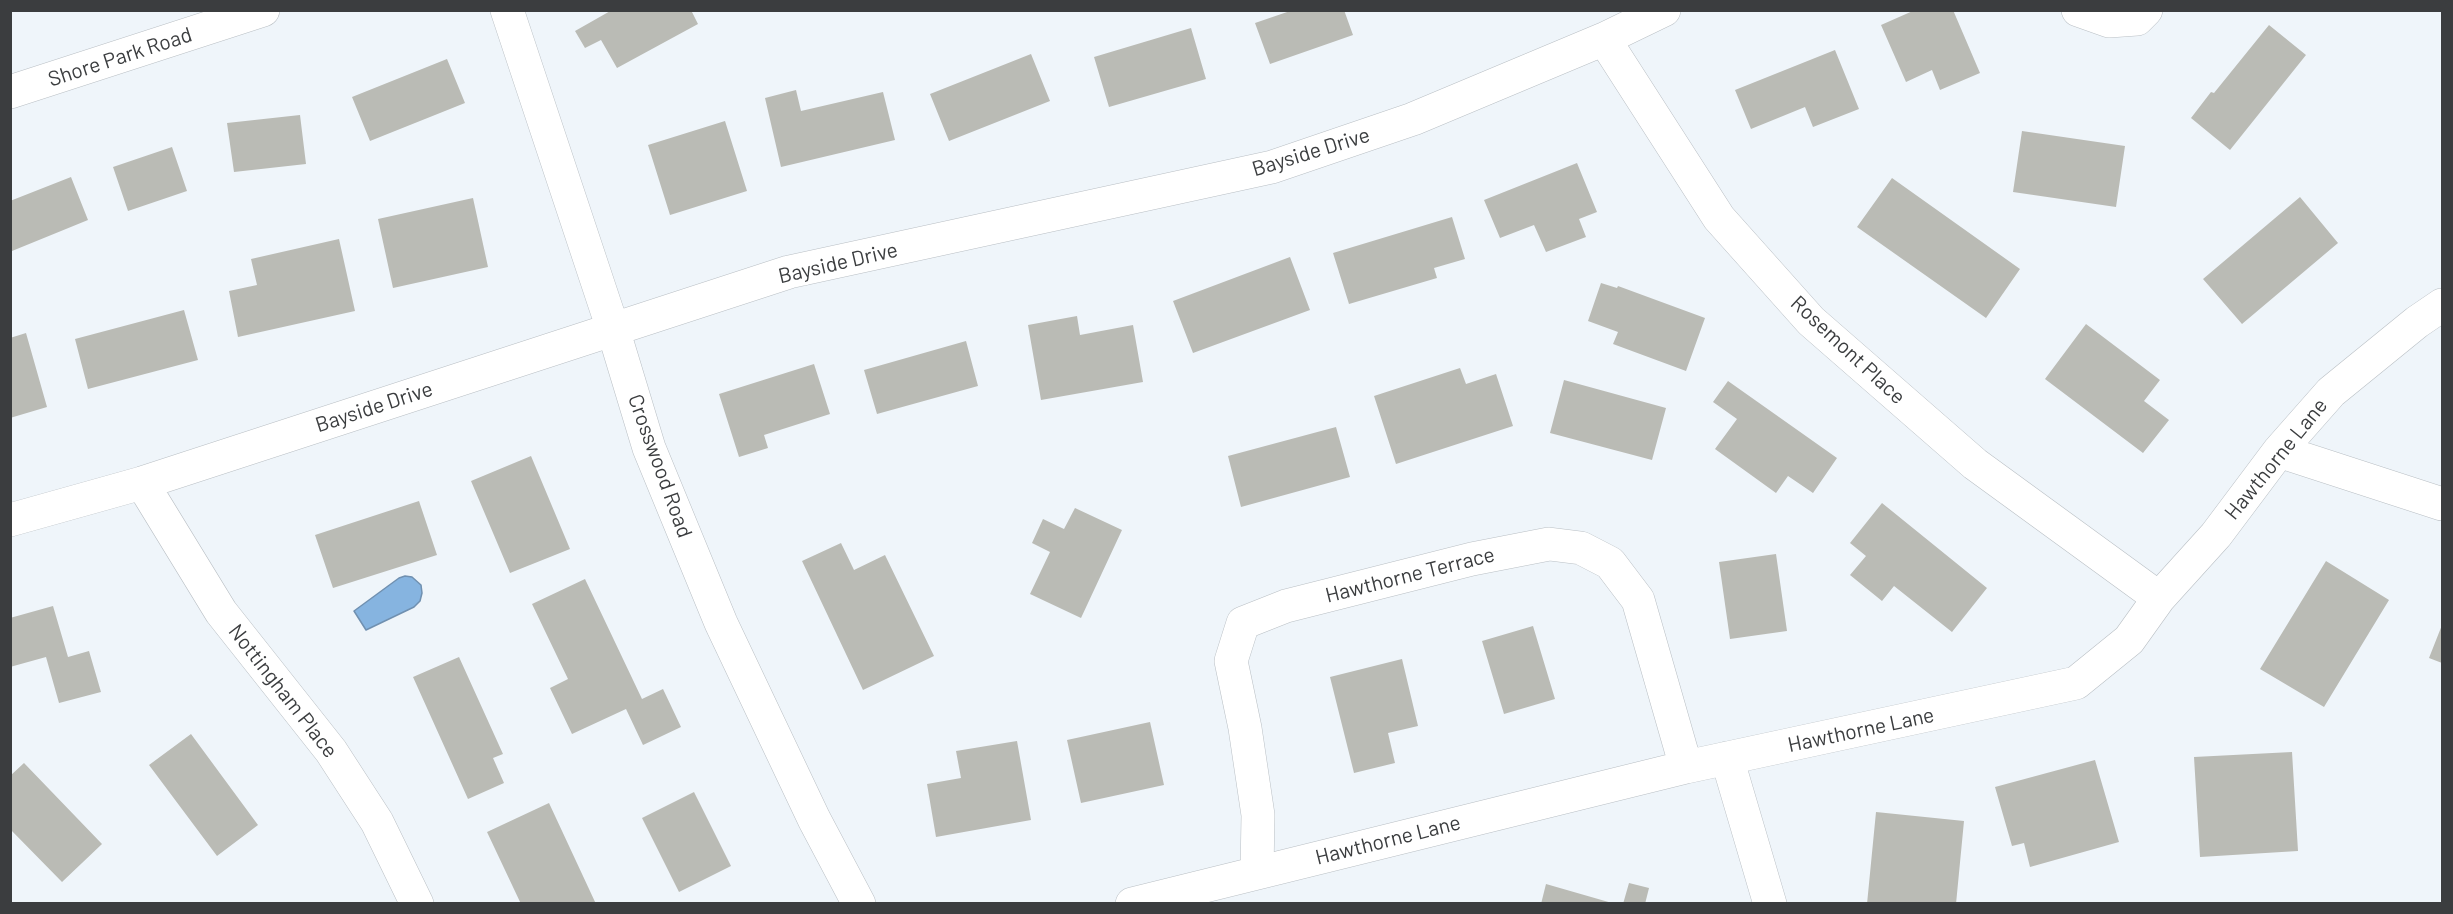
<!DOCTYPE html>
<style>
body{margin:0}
#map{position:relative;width:2453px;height:914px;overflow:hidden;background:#eff5fa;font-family:Barlow,sans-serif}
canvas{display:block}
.frame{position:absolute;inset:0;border:12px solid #3b3d3f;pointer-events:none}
</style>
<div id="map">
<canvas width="2453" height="914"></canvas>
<div class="frame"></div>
</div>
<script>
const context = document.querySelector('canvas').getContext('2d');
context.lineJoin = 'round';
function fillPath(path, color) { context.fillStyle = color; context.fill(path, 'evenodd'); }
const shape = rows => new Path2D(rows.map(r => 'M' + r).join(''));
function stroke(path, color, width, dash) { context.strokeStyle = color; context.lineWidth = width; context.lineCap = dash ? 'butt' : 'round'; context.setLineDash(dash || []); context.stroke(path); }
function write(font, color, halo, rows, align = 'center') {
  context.font = font + ' Barlow,sans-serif'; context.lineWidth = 6; context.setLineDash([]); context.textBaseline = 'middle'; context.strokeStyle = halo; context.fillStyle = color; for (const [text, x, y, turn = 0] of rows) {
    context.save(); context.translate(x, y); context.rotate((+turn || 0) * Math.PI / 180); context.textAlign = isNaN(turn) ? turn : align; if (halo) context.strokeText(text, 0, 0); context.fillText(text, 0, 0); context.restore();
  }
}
const water = shape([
 [405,576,412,577,421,585,422,593,420,601,414,607,366,630,354,611,399,578,405,576]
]);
fillPath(water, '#86b4e0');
stroke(water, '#7090b0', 1.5);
fillPath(shape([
 [612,10,691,10,698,24,617,68,601,40,585,48,575,31],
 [1293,10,1344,10,1353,35,1270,64,1255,23],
 [1915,10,1953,10,1980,73,1940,90,1932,70,1906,82,1881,25],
 [2269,25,2306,55,2230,150,2191,118,2211,92,2214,93],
 [1191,28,1206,79,1109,107,1094,57],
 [1835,50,1859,109,1813,127,1805,107,1751,129,1735,90],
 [1031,54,1050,101,949,141,930,94],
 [447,59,465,103,370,141,352,97],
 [796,90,801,111,883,92,895,140,781,167,765,98],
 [300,115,306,164,234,172,227,123],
 [725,121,747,191,670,215,648,145],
 [2022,131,2125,146,2116,207,2013,192],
 [172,147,187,191,128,211,113,167],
 [1577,163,1597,212,1579,219,1586,237,1546,252,1534,225,1500,238,1484,200],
 [71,177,88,220,12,251,10,201],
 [1892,178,2020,269,1986,318,1857,227],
 [2300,197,2338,243,2242,324,2203,279],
 [473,198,488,267,393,288,378,219],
 [1452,217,1465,259,1434,268,1437,278,1349,304,1333,253],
 [339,239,355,311,238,337,229,291,257,285,251,259],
 [1290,257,1310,310,1193,353,1173,301],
 [1601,283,1617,288,1618,286,1705,318,1686,371,1613,344,1618,332,1588,321],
 [184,310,198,360,88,389,75,339],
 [1077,316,1080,335,1133,325,1143,382,1041,400,1028,325],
 [2086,324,2160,380,2144,401,2169,420,2143,453,2045,379],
 [26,333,47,407,10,418,10,338],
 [966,341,978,386,877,414,864,370],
 [814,364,830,414,764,435,768,448,739,457,719,394],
 [1460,368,1466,384,1496,374,1513,426,1396,464,1374,396],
 [1564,380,1666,408,1652,460,1550,433],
 [1728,381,1837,458,1813,493,1788,476,1776,493,1715,449,1737,419,1713,402],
 [1336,427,1350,477,1241,507,1228,456],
 [531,456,570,549,510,573,471,481],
 [419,501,437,555,333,588,315,535],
 [1882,503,1987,588,1952,632,1894,586,1882,601,1850,575,1866,556,1850,543],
 [1075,508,1122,530,1081,618,1030,594,1050,552,1032,543,1043,519,1064,529],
 [841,543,854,570,885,555,934,656,863,690,802,561],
 [1776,554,1787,631,1730,639,1719,562],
 [2326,561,2389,600,2324,707,2260,669],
 [585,579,642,699,663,689,681,727,643,745,626,709,572,734,550,688,568,679,532,604],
 [53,606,68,657,89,651,101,692,59,703,46,657,10,667,10,618],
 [2442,625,2442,663,2429,658],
 [1533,626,1555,699,1504,714,1482,641],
 [459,657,503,754,493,758,504,783,468,799,413,677],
 [1402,659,1418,726,1388,733,1395,763,1354,773,1330,677],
 [1150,722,1164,785,1081,803,1067,740],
 [191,734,258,825,217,856,149,765],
 [1017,741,1031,820,936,837,927,784,961,778,956,751],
 [2292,752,2298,851,2200,857,2194,757],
 [2095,760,2119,842,2030,867,2024,843,2012,846,1995,787],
 [24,763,102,844,62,882,10,829,10,776],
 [694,792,731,866,679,892,642,818],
 [549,803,596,904,521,904,487,832],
 [1876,812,1964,821,1956,904,1867,904],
 [1629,883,1649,888,1645,904,1623,904],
 [1546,884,1612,903,1612,904,1541,904]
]), '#babbb5');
const minor = shape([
 [507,10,613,329,649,448,721,623,814,819,859,904],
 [2078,10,2109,21,2137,19,2146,10],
 [1604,39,1719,218,1811,321,1975,464,2159,598],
 [10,92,263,10],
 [2279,451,2442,504],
 [142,483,221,612,331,751,377,822,417,904],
 [10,520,142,483,789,272,1272,167,1413,119,1604,39,1664,10],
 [1727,758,1770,904],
 [1257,872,1258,815,1245,728,1231,661,1243,623,1286,606,1472,559,1549,544,1581,548,1610,563,1638,600,1686,767],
 [1132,904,1686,767,2076,683,2129,640,2159,598,2216,535,2279,451,2331,392,2417,322,2442,305]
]);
stroke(minor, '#b9bfc4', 34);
stroke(minor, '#fff', 33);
write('21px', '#3b3d3f', '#fff', [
 ["Shore Park Road",120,57,-18],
 ["Bayside Drive",1311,152,-17],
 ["Bayside Drive",838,263,-13],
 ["Rosemont Place",1848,350,43],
 ["Bayside Drive",374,407,-18],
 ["Hawthorne Lane",2276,459,-51],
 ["Crosswood Road",660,466,70],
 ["Hawthorne Terrace",1410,575,-14],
 ["Nottingham Place",283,691,52],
 ["Hawthorne Lane",1861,730,-12],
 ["Hawthorne Lane",1388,840,-14]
]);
</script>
